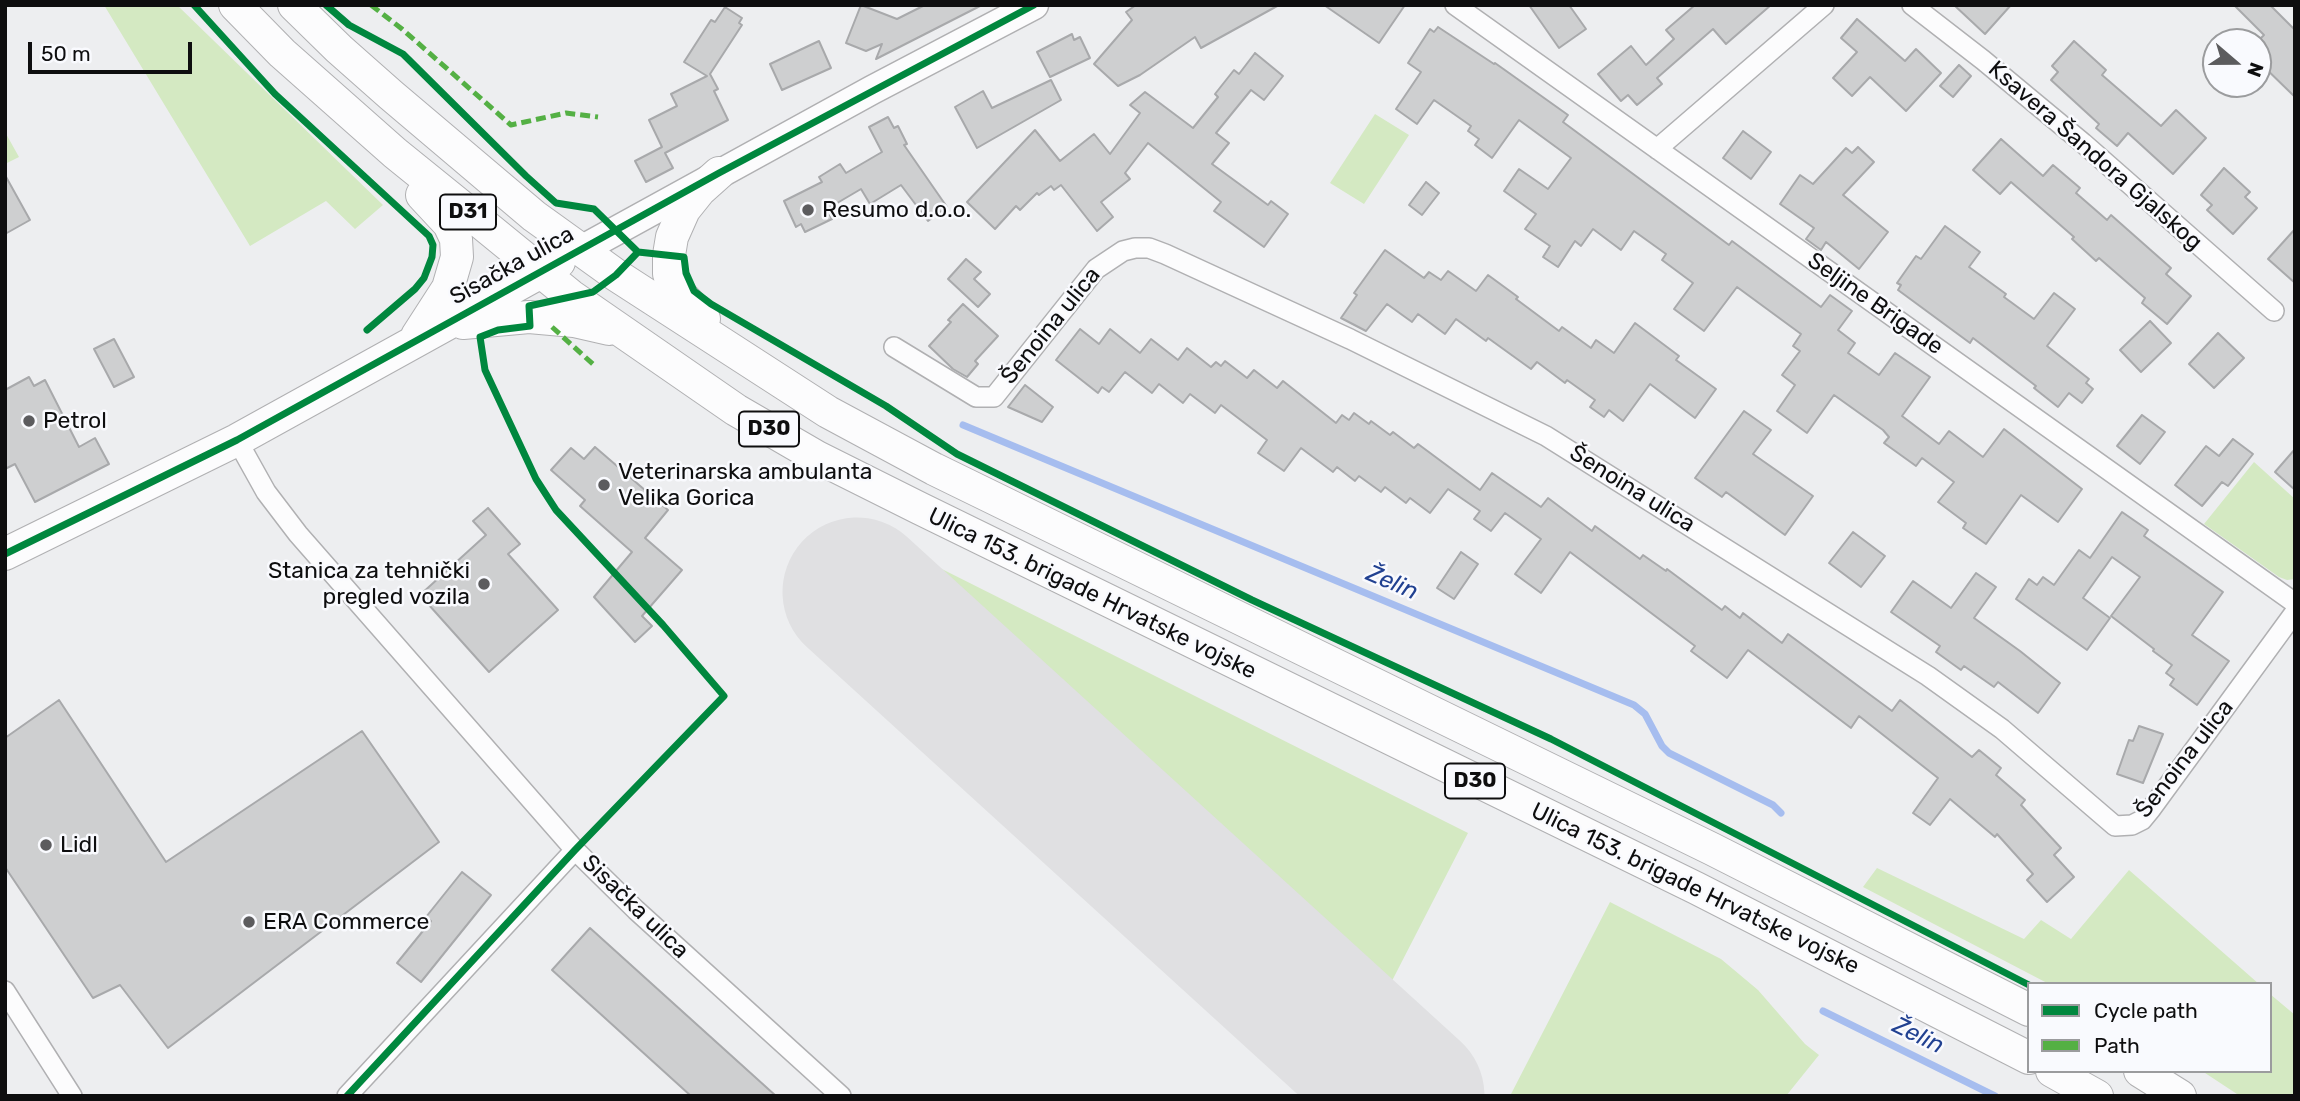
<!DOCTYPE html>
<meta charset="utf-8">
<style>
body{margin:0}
#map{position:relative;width:2300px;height:1101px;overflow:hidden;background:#edeef0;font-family:Rubik,sans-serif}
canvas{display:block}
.frame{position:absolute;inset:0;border:7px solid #0e0e0f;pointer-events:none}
.legend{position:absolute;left:2027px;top:982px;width:245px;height:91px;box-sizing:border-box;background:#f9fafe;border:2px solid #9b9c9e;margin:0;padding:9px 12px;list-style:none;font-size:21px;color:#0e0e0f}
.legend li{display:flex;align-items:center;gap:14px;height:35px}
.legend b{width:35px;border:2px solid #9b9c9e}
.north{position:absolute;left:2202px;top:28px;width:70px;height:70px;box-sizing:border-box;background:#f9fafe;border:2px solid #9b9c9e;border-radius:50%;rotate:110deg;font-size:19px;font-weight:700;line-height:28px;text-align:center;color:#0e0e0f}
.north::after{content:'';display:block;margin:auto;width:24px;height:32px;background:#5c5c5e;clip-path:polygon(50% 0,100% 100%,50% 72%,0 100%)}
.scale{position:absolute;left:28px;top:42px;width:164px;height:32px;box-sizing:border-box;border:4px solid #0e0e0f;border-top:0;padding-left:9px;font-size:21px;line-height:24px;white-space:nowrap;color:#0e0e0f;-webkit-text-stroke:5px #f9fafe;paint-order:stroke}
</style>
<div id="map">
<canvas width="2300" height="1101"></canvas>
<div class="frame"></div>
<ul class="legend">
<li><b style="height:9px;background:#00873e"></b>Cycle path</li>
<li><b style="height:9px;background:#54b044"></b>Path</li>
</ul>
<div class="north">N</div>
<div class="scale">50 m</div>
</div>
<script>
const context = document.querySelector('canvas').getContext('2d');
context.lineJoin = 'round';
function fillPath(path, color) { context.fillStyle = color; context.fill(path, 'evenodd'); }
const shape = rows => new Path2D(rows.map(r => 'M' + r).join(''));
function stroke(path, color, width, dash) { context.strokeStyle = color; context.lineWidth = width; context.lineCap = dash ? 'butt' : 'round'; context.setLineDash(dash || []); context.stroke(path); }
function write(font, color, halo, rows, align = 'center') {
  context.font = font + ' Rubik,sans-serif'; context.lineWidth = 5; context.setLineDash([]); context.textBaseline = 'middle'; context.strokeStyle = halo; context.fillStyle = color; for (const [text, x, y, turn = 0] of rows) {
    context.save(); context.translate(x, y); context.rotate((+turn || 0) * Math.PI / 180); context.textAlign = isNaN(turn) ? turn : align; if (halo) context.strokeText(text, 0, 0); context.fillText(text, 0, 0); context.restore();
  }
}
fillPath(shape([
 [104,5,177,5,383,205,355,229,326,201,250,246],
 [1375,114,1409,135,1364,204,1330,183],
 [5,132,19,157,5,164],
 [2254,462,2295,499,2295,579,2287,580,2279,577,2204,524],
 [876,543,890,543,1468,833,1377,1010,850,559,866,547],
 [1877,868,2024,939,2041,920,2071,939,2129,870,2259,984,2049,984,1863,887],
 [1610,902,1721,959,1758,990,1805,1044,1819,1055,1786,1096,1510,1096],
 [2270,994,2295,1015,2295,1096,2240,1096,2202,1071,2270,1071]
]), '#d4e9c2');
stroke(shape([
 [963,425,1634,705,1645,714,1662,746,1669,753,1773,805,1781,813],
 [1823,1011,1995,1096]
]), '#a6bdef', 7);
stroke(shape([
 [857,592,1410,1096]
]), '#e0e0e2', 149);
const building = shape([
 [861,5,897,19,925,5,982,5,876,59,882,44,866,51,846,43,861,5],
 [1136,5,1279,5,1201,48,1195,37,1140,75,1118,86,1094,64,1132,20,1126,12,1136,5],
 [1324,5,1405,5,1379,43,1324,5],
 [1529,5,1569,5,1586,29,1559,48,1529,5],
 [1695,5,1771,5,1726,44,1713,29,1657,78,1662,84,1637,105,1628,95,1621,101,1598,74,1631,46,1646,65,1674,39,1666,30,1695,5],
 [1954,5,2011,5,1985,34,1954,5],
 [2234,5,2270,5,2295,30,2295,97,2258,61,2258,41,2264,35,2234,5],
 [725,7,742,18,739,23,742,25,710,74,718,89,714,91,728,120,665,153,673,168,646,182,635,161,662,147,649,120,677,106,671,94,707,76,684,62,711,20,715,22,725,7],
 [1857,19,1905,61,1916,49,1941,73,1906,111,1870,77,1852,96,1833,78,1857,52,1841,38,1857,19],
 [1438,27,1494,64,1495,63,1568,115,1563,122,1729,245,1732,241,1821,307,1830,295,1852,311,1838,330,1855,343,1848,353,1879,375,1895,353,1930,377,1902,416,1939,444,1949,431,1983,457,2004,429,2082,489,2058,522,2021,495,1986,544,1963,528,1966,523,1938,502,1954,482,1922,458,1916,466,1884,443,1889,437,1883,430,1834,395,1807,433,1777,411,1795,385,1782,375,1800,351,1793,346,1801,334,1737,287,1704,331,1674,309,1693,283,1662,260,1666,254,1634,231,1621,250,1593,229,1581,246,1575,241,1558,267,1543,257,1550,246,1525,229,1536,214,1504,191,1519,169,1548,189,1571,158,1519,120,1492,158,1475,145,1479,139,1468,131,1471,126,1434,100,1417,124,1396,109,1421,72,1408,63,1430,29,1434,32,1438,27],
 [1072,34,1074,40,1080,37,1090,58,1050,77,1037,52,1072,34],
 [819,41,831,68,782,90,770,64,819,41],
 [2074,41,2106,70,2102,75,2161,126,2176,110,2206,138,2173,174,2128,133,2117,146,2096,128,2099,124,2051,80,2058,72,2052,66,2074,41],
 [1255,53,1283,76,1264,100,1251,90,1216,133,1229,143,1212,164,1268,205,1271,201,1288,214,1264,247,1214,211,1221,202,1148,143,1125,173,1130,179,1101,202,1113,217,1097,231,1061,185,1054,190,1051,186,1039,195,1037,193,1020,210,1016,206,995,229,967,202,1035,130,1060,161,1094,134,1110,154,1140,113,1130,105,1145,92,1193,128,1218,97,1215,94,1234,70,1239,74,1255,53],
 [1959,65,1971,76,1953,97,1940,86,1959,65],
 [1051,80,1061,100,977,148,955,107,983,91,992,108,1051,80],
 [888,117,894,128,898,126,907,144,904,145,947,207,928,221,901,185,870,204,861,189,827,209,832,219,805,232,801,224,796,227,784,201,822,182,819,177,840,164,846,173,882,152,869,127,888,117],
 [1743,131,1771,152,1751,179,1723,158,1743,131],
 [2001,139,2043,176,2053,165,2080,188,2076,193,2107,220,2111,215,2171,268,2166,274,2191,296,2167,324,2142,303,2145,298,2099,258,2096,261,2072,239,2074,237,2011,182,2000,194,1973,170,2001,139],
 [1858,147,1874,162,1843,195,1888,232,1859,269,1826,242,1821,250,1806,239,1814,228,1780,204,1800,175,1813,184,1846,148,1852,153,1858,147],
 [2224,168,2250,192,2245,197,2257,208,2233,234,2207,210,2212,205,2201,195,2224,168],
 [5,175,30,220,5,234,5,175],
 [1426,182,1439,193,1422,215,1409,205,1426,182],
 [1945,226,1980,252,1969,267,2006,294,2004,297,2034,319,2054,293,2075,309,2047,346,2089,379,2086,383,2093,389,2082,403,2069,393,2058,407,2034,388,2036,386,1973,338,1970,343,1898,290,1901,285,1897,283,1916,256,1921,259,1945,226],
 [2295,229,2295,283,2268,259,2295,229],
 [1385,250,1424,278,1429,272,1441,280,1448,271,1476,291,1488,275,1518,297,1516,299,1559,331,1562,327,1591,348,1596,340,1614,353,1635,323,1679,356,1676,360,1716,389,1695,418,1650,384,1623,421,1609,410,1604,417,1590,407,1595,400,1567,380,1565,383,1537,362,1531,369,1488,338,1486,341,1456,319,1445,334,1418,314,1412,322,1387,304,1366,331,1341,318,1357,295,1354,293,1385,250],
 [966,259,981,272,974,279,990,294,978,307,948,279,966,259],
 [963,304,998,336,975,361,978,364,967,377,953,369,929,346,951,322,948,320,963,304],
 [2150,321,2171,343,2141,372,2120,350,2150,321],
 [1080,329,1099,344,1110,329,1140,353,1151,339,1178,360,1187,348,1211,367,1216,362,1221,366,1225,361,1247,378,1254,370,1277,388,1283,381,1336,423,1342,415,1349,420,1354,413,1369,424,1371,421,1390,435,1393,432,1414,448,1418,444,1480,490,1492,473,1541,507,1548,498,1592,531,1595,526,1640,559,1643,555,1666,571,1667,569,1722,610,1725,606,1740,618,1743,613,1782,643,1788,634,1892,711,1900,700,1972,757,1979,750,2001,768,1996,775,2025,800,2021,805,2061,848,2054,855,2074,877,2047,902,2027,880,2033,874,1997,834,1995,837,1950,799,1930,825,1913,813,1938,778,1859,716,1851,728,1748,650,1727,678,1691,651,1695,646,1570,552,1541,593,1515,574,1541,539,1505,513,1491,531,1474,519,1480,511,1448,489,1430,513,1410,498,1406,503,1385,487,1381,492,1359,476,1355,481,1337,467,1333,472,1301,448,1284,471,1258,453,1267,440,1221,405,1215,413,1190,394,1183,403,1159,384,1152,393,1125,372,1109,392,1102,387,1098,393,1056,360,1080,329],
 [2218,333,2244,358,2214,388,2189,364,2218,333],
 [114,339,134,377,114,387,94,349,114,339],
 [29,377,34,386,45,380,79,447,95,438,109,464,35,502,15,464,5,469,5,390,29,377],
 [1025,385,1053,407,1042,422,1008,407,1025,385],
 [1744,411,1771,430,1753,454,1813,496,1785,535,1726,492,1722,497,1695,478,1744,411],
 [2142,415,2165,432,2140,464,2117,446,2142,415],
 [2233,439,2253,454,2228,486,2222,482,2202,506,2175,485,2206,446,2219,456,2233,439],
 [595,447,668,510,645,538,682,570,642,616,652,626,635,642,594,597,632,552,580,506,585,500,551,470,571,448,584,459,595,447],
 [2295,449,2295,490,2275,472,2295,449],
 [488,508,520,544,508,554,558,610,489,672,420,595,486,535,473,521,488,508],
 [2122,512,2148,530,2144,536,2223,592,2192,635,2229,661,2197,705,2170,685,2174,679,2166,673,2172,665,2153,651,2154,649,2111,616,2140,577,2112,557,2083,598,2110,618,2087,650,2016,599,2029,579,2037,585,2043,577,2054,585,2079,550,2090,558,2122,512],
 [1853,532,1885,556,1861,587,1829,563,1853,532],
 [1461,552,1478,564,1454,599,1437,588,1461,552],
 [1976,573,1996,587,1974,618,2020,651,2060,683,2038,713,1998,682,1994,687,1964,666,1961,670,1936,652,1940,646,1891,612,1913,581,1951,608,1976,573],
 [59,700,166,862,362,731,439,842,168,1048,120,985,93,998,5,867,5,738,59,700],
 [2139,726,2163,734,2143,783,2117,774,2129,740,2133,741,2139,726],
 [462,872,491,895,421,982,397,963,431,921,426,917,462,872],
 [590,928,776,1096,691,1096,552,970,590,928]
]);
fillPath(building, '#cecfd0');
stroke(building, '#a8a9ab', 2);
const street = shape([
 [1455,5,2295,603],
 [1912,5,1983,60,2083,143,2274,311],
 [1657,149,1824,5],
 [894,347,976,397,994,397,1096,269,1123,251,1135,248,1149,248,1165,254,1350,339,1546,436,1928,676,2002,729,2115,826,2132,825,2142,820,2151,809,2295,612],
 [237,440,266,492,298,534,575,850,636,910,841,1096],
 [5,991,72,1096],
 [347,1096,575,850]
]);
const secondary = shape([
 [581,250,872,90,1034,5]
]);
const primary = shape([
 [235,5,282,53,395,153,484,225,571,296,736,410,817,457,919,508,1696,888,2029,1058],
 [294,5,339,49,391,95,534,216,616,275,828,412,934,469,1712,849,2029,1010],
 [704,319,676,290,669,274,669,255,672,237,684,210,700,190,719,173],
 [463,323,529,317,574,321,609,329],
 [417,336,448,288,457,257,456,239,449,224,422,195],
 [5,554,237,440,559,262],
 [2052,1071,2097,1096],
 [2140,1071,2180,1096]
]);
stroke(street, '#b0b0b2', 22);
stroke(secondary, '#b0b0b2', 31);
stroke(primary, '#b0b0b2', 34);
stroke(street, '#fcfcfd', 19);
stroke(secondary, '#fcfcfd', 28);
stroke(primary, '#fcfcfd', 32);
stroke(shape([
 [371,5,402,29,511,125,566,113,598,117],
 [552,327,595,366]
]), '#54b044', 5, [10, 5]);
stroke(shape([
 [194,5,275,94,429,236,433,245,432,257,424,278,415,289,367,330],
 [326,5,349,25,403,54,526,176,556,203,594,209,638,252,684,257,686,273,694,291,711,304,886,406,957,454,1252,600,1551,739,2029,985],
 [5,554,237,440,719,173,1034,5],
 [347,1096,575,850,724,696,663,625,556,510,536,479,485,370,480,337,498,330,530,326,529,306,593,292,616,275,638,252]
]), '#00873e', 7);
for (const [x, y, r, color] of [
 [808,210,7,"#5c5c5e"],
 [29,421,7,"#5c5c5e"],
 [604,485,7,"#5c5c5e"],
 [484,584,7,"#5c5c5e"],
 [46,845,7,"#5c5c5e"],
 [249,922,7,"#5c5c5e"]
]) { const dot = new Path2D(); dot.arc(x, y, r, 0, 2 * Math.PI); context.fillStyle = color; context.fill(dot); stroke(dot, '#f9fafe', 2.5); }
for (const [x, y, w] of [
 [468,212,56],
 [769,429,60],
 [1475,781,60]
]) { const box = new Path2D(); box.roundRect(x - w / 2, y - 17.5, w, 35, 5); context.fillStyle = '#f9fafe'; context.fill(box); stroke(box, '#0e0e0f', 2); }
write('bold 21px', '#0e0e0f', null, [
 ["D31",468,212],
 ["D30",769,429],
 ["D30",1475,781]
]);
write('23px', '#0e0e0f', '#f9fafe', [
 ["Ksavera Šandora Gjalskog",2095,156,41],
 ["Sisačka ulica",512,266,-29],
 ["Seljine Brigade",1875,304,35],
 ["Šenoina ulica",1051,326,-51],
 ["Šenoina ulica",1632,489,32],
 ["Ulica 153. brigade Hrvatske vojske",1092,594,26],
 ["Šenoina ulica",2185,759,-52],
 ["Ulica 153. brigade Hrvatske vojske",1695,889,26],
 ["Sisačka ulica",635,907,44]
]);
write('23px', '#0e0e0f', '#f9fafe', [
 ["Resumo d.o.o.",822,210],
 ["Petrol",43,421],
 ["Veterinarska ambulanta",618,472],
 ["Velika Gorica",618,498],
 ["Stanica za tehnički",470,571,"right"],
 ["pregled vozila",470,597,"right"],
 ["Lidl",60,845],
 ["ERA Commerce",263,922]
], 'left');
write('italic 24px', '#214191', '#f9fafe', [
 ["Želin",1392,583,23],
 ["Želin",1918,1036,26]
]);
</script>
